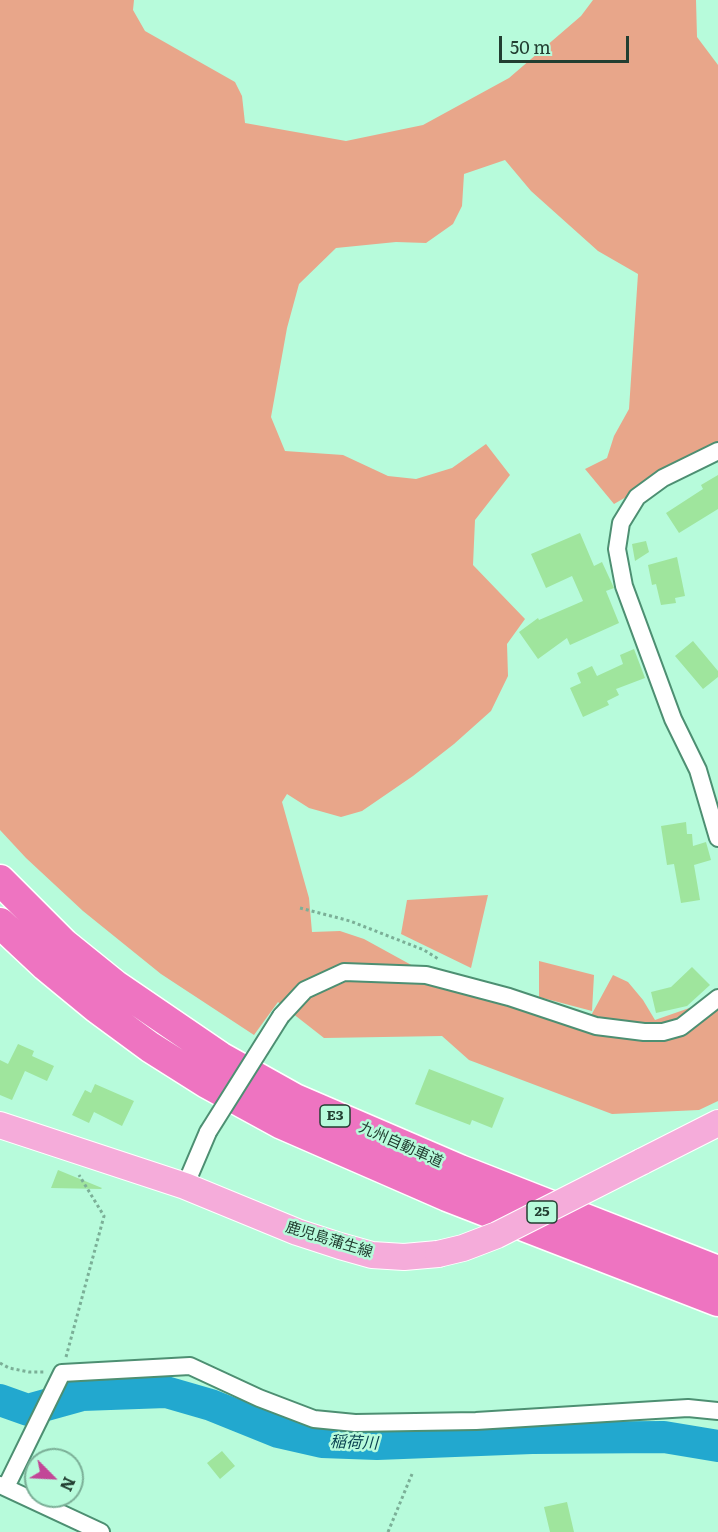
<!DOCTYPE html>
<meta charset="utf-8">
<style>
body{margin:0}
#map{position:relative;width:718px;height:1532px;overflow:hidden;background:#b7fbdb;font-family:Literata,serif}
canvas{display:block}
.north{position:absolute;left:24px;top:1448px;width:60px;height:60px;box-sizing:border-box;background:#b7fbdb;border:2px solid #7baf97;border-radius:50%;rotate:114deg;font-size:16px;font-weight:700;line-height:24px;text-align:center;color:#223e31}
.north::after{content:'';display:block;margin:auto;width:21px;height:27px;background:#c24697;clip-path:polygon(50% 0,100% 100%,50% 72%,0 100%)}
.scale{position:absolute;left:499px;top:36px;width:130px;height:27px;box-sizing:border-box;border:3px solid #223e31;border-top:0;padding-left:8px;font-size:18px;line-height:21px;white-space:nowrap;color:#223e31;-webkit-text-stroke:4px #b7fbdb;paint-order:stroke}
</style>
<div id="map">
<canvas width="718" height="1532"></canvas>
<div class="north">N</div>
<div class="scale">50 m</div>
</div>
<script>
const context = document.querySelector('canvas').getContext('2d');
context.lineJoin = 'round';
function fillPath(path, color) { context.fillStyle = color; context.fill(path, 'evenodd'); }
const shape = rows => new Path2D(rows.map(r => 'M' + r).join(''));
function stroke(path, color, width, dash) { context.strokeStyle = color; context.lineWidth = width; context.lineCap = dash ? 'butt' : 'round'; context.setLineDash(dash || []); context.stroke(path); }
function write(font, color, halo, rows, align = 'center') {
  context.font = font + ' Literata,"Noto Sans JP",serif'; context.lineWidth = 5; context.setLineDash([]); context.textBaseline = 'middle'; context.strokeStyle = halo; context.fillStyle = color; for (const [text, x, y, turn = 0] of rows) {
    context.save(); context.translate(x, y); context.rotate((+turn || 0) * Math.PI / 180); context.textAlign = isNaN(turn) ? turn : align; if (halo) context.strokeText(text, 0, 0); context.fillText(text, 0, 0); context.restore();
  }
}
fillPath(shape([
 [0,0,134,0,133,10,145,31,235,82,242,96,245,123,346,141,423,125,509,78,581,16,593,0,696,0,697,37,718,65,718,444,614,504,585,469,607,458,614,436,629,409,638,274,598,251,531,191,505,160,464,174,462,206,453,224,426,243,396,242,336,248,299,284,287,328,271,417,285,451,343,455,388,476,416,479,452,468,486,444,510,475,475,520,473,565,525,619,507,644,508,676,491,711,454,744,413,776,362,811,341,817,309,808,287,794,282,802,309,898,312,932,340,931,364,939,466,995,587,1023,613,975,628,982,643,1000,655,1020,718,998,718,1101,699,1110,612,1114,469,1060,442,1036,324,1038,278,1002,254,1035,161,974,83,911,26,858,0,830],
 [488,895,471,968,401,934,407,900],
 [539,961,594,975,592,1011,539,997]
]), '#e8a68a');
stroke(shape([
 [0,1400,28,1410,82,1395,166,1392,211,1405,278,1432,322,1442,377,1444,532,1438,664,1437,718,1446]
]), '#22a8cf', 32);
fillPath(shape([
 [718,475,718,509,679,533,666,513,703,489,701,485],
 [580,533,594,566,602,562,614,588,606,591,619,623,570,645,567,638,538,659,519,632,538,618,539,620,583,601,572,576,546,588,531,554],
 [646,541,649,552,635,561,632,544],
 [677,557,685,596,675,598,676,603,661,605,656,584,652,585,648,565],
 [693,641,718,671,718,677,703,689,675,656],
 [634,649,645,678,616,689,619,695,607,701,609,705,583,717,570,688,581,683,577,673,592,666,597,676,623,664,620,655],
 [686,822,687,834,692,834,693,846,706,842,711,860,694,865,700,900,681,903,674,864,667,865,661,826],
 [692,967,710,985,687,1006,656,1013,651,992,671,987],
 [18,1044,34,1051,32,1056,54,1066,47,1081,25,1071,12,1100,0,1095,0,1060,8,1064],
 [429,1069,504,1098,492,1128,472,1120,470,1125,415,1104],
 [95,1084,134,1101,122,1126,94,1112,89,1123,72,1115,85,1090,91,1093],
 [58,1170,102,1188,101,1189,51,1188],
 [222,1451,235,1466,220,1479,207,1463],
 [567,1502,574,1532,550,1532,544,1507]
]), '#9fe59d');
const street = shape([
 [718,451,663,478,637,497,621,523,617,549,624,586,673,719,698,770,718,838],
 [281,1016,305,990,344,972,426,975,509,997,596,1026,644,1032,663,1032,681,1027,718,998],
 [185,1186,208,1132],
 [0,1485,101,1532],
 [6,1487,62,1373,190,1366,259,1398,314,1419,355,1423,476,1421,688,1408,718,1411]
]);
const primary = shape([
 [0,1125,185,1186,297,1232,340,1246,372,1255,404,1257,438,1254],
 [641,1162,718,1123]
]);
const highway = shape([
 [0,880,64,944,116,986,220,1057,295,1099,460,1170,718,1271],
 [0,923,46,966,97,1008,150,1047,207,1083,282,1124,447,1196,718,1301]
]);
stroke(street, '#4d8f72', 20);
stroke(primary, '#fff', 28);
stroke(highway, '#fff', 33);
stroke(shape([
 [300,908,350,921,424,950,440,960],
 [66,1357,104,1216,79,1175],
 [0,1363,9,1368,29,1372,44,1372],
 [388,1532,412,1474]
]), '#7baf97', 3, [3, 3]);
stroke(street, '#fff', 16);
stroke(primary, '#f5acda', 26);
stroke(highway, '#ee74c1', 30);
const streetBridge = shape([
 [208,1132,281,1016]
]);
const primaryBridge = shape([
 [438,1254,463,1248,497,1235,641,1162]
]);
stroke(streetBridge, '#4d8f72', 20, []);
stroke(primaryBridge, '#fff', 28, []);
stroke(streetBridge, '#fff', 16);
stroke(primaryBridge, '#f5acda', 26);
for (const [x, y, w] of [
 [335,1116,30],
 [542,1212,30]
]) { const box = new Path2D(); box.roundRect(x - w / 2, y - 11, w, 22, 4.5); context.fillStyle = '#b7fbdb'; context.fill(box); stroke(box, '#223e31', 1.5); }
write('bold 14px', '#223e31', null, [
 ["E3",335,1116],
 ["25",542,1212]
]);
write('15px', '#223e31', '#b7fbdb', [
 ["九州自動車道",401,1145,24],
 ["鹿児島蒲生線",329,1240,17]
]);
write('italic 16px', '#073f4f', '#b7fbdb', [
 ["稲荷川",354,1443,2]
]);
</script>
